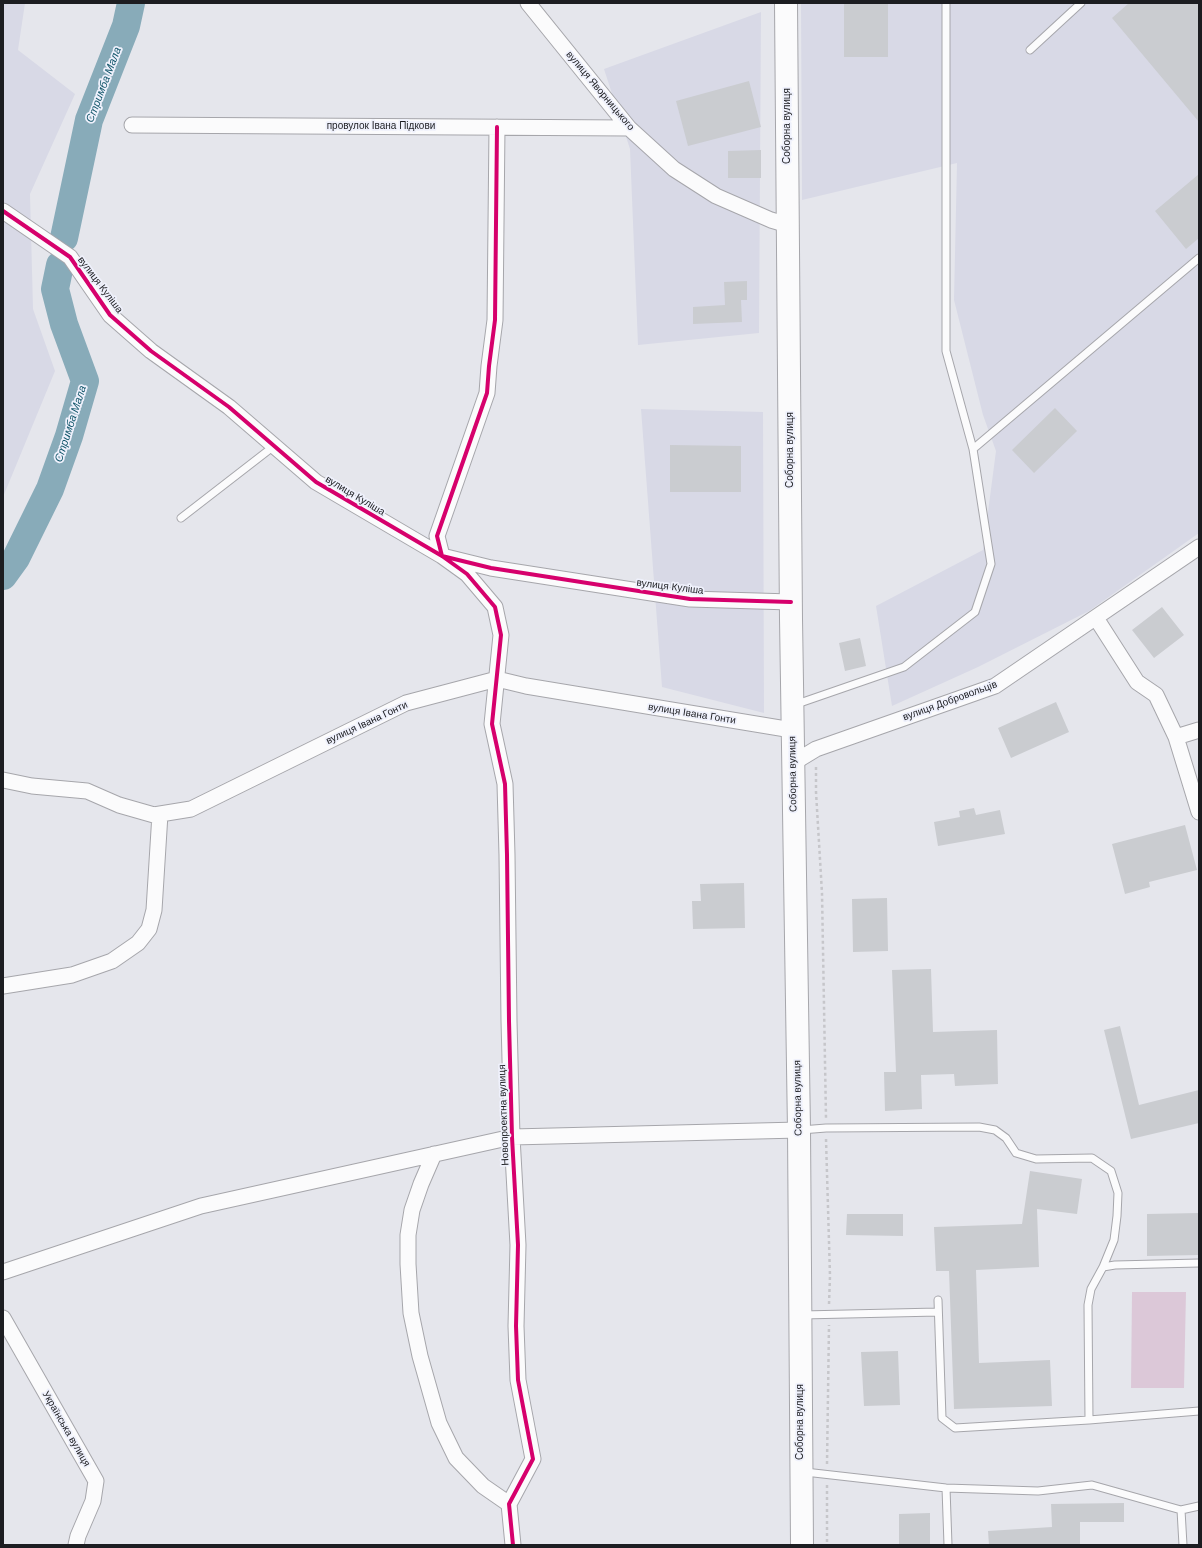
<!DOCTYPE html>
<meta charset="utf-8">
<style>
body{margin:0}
#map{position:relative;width:1202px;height:1548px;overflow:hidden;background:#e5e6ec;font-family:Arial,sans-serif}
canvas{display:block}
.frame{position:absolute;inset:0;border:4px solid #1c1d21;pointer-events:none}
</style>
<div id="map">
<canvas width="1202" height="1548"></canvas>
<div class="frame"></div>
</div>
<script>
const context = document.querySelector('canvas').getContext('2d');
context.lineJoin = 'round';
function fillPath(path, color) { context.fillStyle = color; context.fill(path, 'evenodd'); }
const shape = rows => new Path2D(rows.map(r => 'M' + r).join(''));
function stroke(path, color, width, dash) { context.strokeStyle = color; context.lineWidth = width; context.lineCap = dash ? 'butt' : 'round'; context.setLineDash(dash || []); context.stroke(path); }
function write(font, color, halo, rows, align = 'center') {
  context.font = font + ' Arial,sans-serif'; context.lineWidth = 3.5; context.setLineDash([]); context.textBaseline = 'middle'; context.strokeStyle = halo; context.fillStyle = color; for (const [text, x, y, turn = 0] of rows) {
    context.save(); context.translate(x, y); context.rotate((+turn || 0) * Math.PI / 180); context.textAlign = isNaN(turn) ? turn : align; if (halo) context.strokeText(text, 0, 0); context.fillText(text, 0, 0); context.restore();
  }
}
fillPath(shape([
 [3,3,25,3,18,50,75,94,30,194,33,309,55,371,3,497],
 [801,3,1199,3,1199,533,1089,611,978,667,892,706,876,606,983,550,996,451,983,415,954,300,957,163,802,200],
 [761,12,759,333,638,345,630,149,604,69],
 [641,409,763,412,764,713,662,687]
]), '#d8d9e6');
fillPath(shape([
 [1132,1292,1186,1292,1184,1388,1131,1388]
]), '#dcc8d8');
stroke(shape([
 [64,238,89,120,126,26,131,3],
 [3,576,16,558,50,489,69,436,85,381,64,324,55,289,60,265]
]), '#88abb9', 28);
fillPath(shape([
 [844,3,888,3,888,57,844,57],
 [1129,3,1199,3,1199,122,1112,18],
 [749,81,761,127,688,146,676,101],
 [761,150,761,178,728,178,728,151],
 [1199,174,1199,238,1186,249,1155,211],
 [747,281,747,300,741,300,742,322,693,324,693,307,725,305,724,282],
 [1055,408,1077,431,1034,473,1012,450],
 [670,445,741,446,741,492,670,492],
 [1162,607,1184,635,1154,658,1132,630],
 [860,638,866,666,845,671,839,643],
 [1056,702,1069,732,1011,758,998,728],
 [974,808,976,815,1000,810,1005,834,938,846,934,822,960,817,959,811],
 [1185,825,1197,870,1149,882,1150,887,1125,894,1112,844],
 [744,883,745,928,693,929,692,901,701,901,700,884],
 [887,898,888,951,853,952,852,899],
 [931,969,933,1032,997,1030,998,1084,955,1086,954,1074,921,1075,922,1109,885,1111,884,1072,896,1072,892,970],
 [1120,1026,1139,1105,1199,1090,1199,1123,1131,1139,1104,1030],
 [1030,1171,1082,1179,1077,1214,1037,1209,1039,1267,976,1270,979,1363,1050,1360,1052,1406,954,1409,949,1271,936,1271,934,1227,1022,1224],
 [1199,1213,1199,1255,1147,1256,1147,1214],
 [847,1214,903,1214,903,1236,846,1235],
 [898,1351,900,1405,864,1406,861,1352],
 [1124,1503,1124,1522,1080,1522,1080,1545,989,1545,988,1531,1052,1527,1051,1504],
 [930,1513,930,1545,899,1545,899,1514]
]), '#caccd0');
const lane = shape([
 [946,3,946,351,973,449],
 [1030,50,1081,3],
 [181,518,274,446],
 [794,705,904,667,975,612,991,564,973,449,1199,258],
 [801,1130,826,1128,979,1127,995,1130,1006,1138,1016,1153,1036,1159,1092,1158,1111,1171,1118,1193,1117,1216,1114,1240,1103,1267],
 [938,1300,942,1418,955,1428,1089,1420,1088,1305,1091,1289,1103,1267,1115,1265,1199,1263],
 [802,1315,938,1312],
 [1089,1420,1199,1411],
 [805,1472,946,1488,1038,1491,1092,1485,1181,1510,1199,1506],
 [946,1488,948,1545],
 [1181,1510,1183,1545]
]);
const street = shape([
 [528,3,629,128,674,169,716,196,771,220,788,225],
 [132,125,629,128],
 [497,127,495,320,489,366,487,393,437,536,442,556,467,574,495,607,501,635,492,724,505,784,507,855,509,1021,512,1137,518,1245,516,1326,518,1380,533,1459,509,1504,513,1545],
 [3,211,70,257,110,315,151,351,229,407,316,482,442,556,491,568,690,599,791,602],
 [1096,618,1137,682,1156,695,1176,737,1199,812],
 [1176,737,1199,730],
 [793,763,816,749,995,686,1199,547],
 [3,780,32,786,87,791,119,805,154,815,191,809,406,703,497,679,526,686,792,730],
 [3,986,72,975,112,961,138,943,149,929,154,910,160,814],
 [434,1154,421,1184,412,1210,408,1235,408,1264,411,1313,420,1356,439,1423,456,1458,483,1486,509,1504],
 [3,1272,201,1206,512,1137,799,1130],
 [3,1318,96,1481,93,1501,78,1536,76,1545]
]);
const primary = shape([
 [786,3,791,619,799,1130,802,1545]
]);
stroke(lane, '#a6a6ab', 9);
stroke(street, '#a6a6ab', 17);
stroke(primary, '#a6a6ab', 24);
stroke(shape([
 [816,767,816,792,822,893,826,1118],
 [826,1139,830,1276,829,1304],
 [827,1464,829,1325],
 [827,1485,827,1545]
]), '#c6c6ca', 2.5, [3, 3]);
stroke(lane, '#fbfbfc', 7);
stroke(street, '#fbfbfc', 15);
stroke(primary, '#fbfbfc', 22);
stroke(shape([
 [497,127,495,320,489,366,487,393,437,536,442,556,467,574,495,607,501,635,492,724,505,784,507,855,509,1021,512,1137,518,1245,516,1326,518,1380,533,1459,509,1504,513,1545],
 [3,211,70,257,110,315,151,351,229,407,316,482,442,556,491,568,690,599,791,602]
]), '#d6006c', 4);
write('10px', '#1c1d21', '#eff1fc', [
 ["вулиця Яворницького",600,91,50],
 ["провулок Івана Підкови",381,126],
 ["Соборна вулиця",787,126,-90],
 ["вулиця Куліша",100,285,53],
 ["Соборна вулиця",790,450,-90],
 ["вулиця Куліша",355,496,31],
 ["вулиця Куліша",670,587,7],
 ["вулиця Добровольців",950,701,-20],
 ["вулиця Івана Гонти",692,714,9],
 ["вулиця Івана Гонти",367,723,-25],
 ["Соборна вулиця",793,774,-91],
 ["Соборна вулиця",798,1098,-91],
 ["Новопроектна вулиця",504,1115,-92],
 ["Соборна вулиця",800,1422,-90],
 ["Українська вулиця",66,1429,60]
]);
write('italic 11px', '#13576b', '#eff1fc', [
 ["Стримба Мала",104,85,-69],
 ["Стримба Мала",71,424,-72]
]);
</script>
